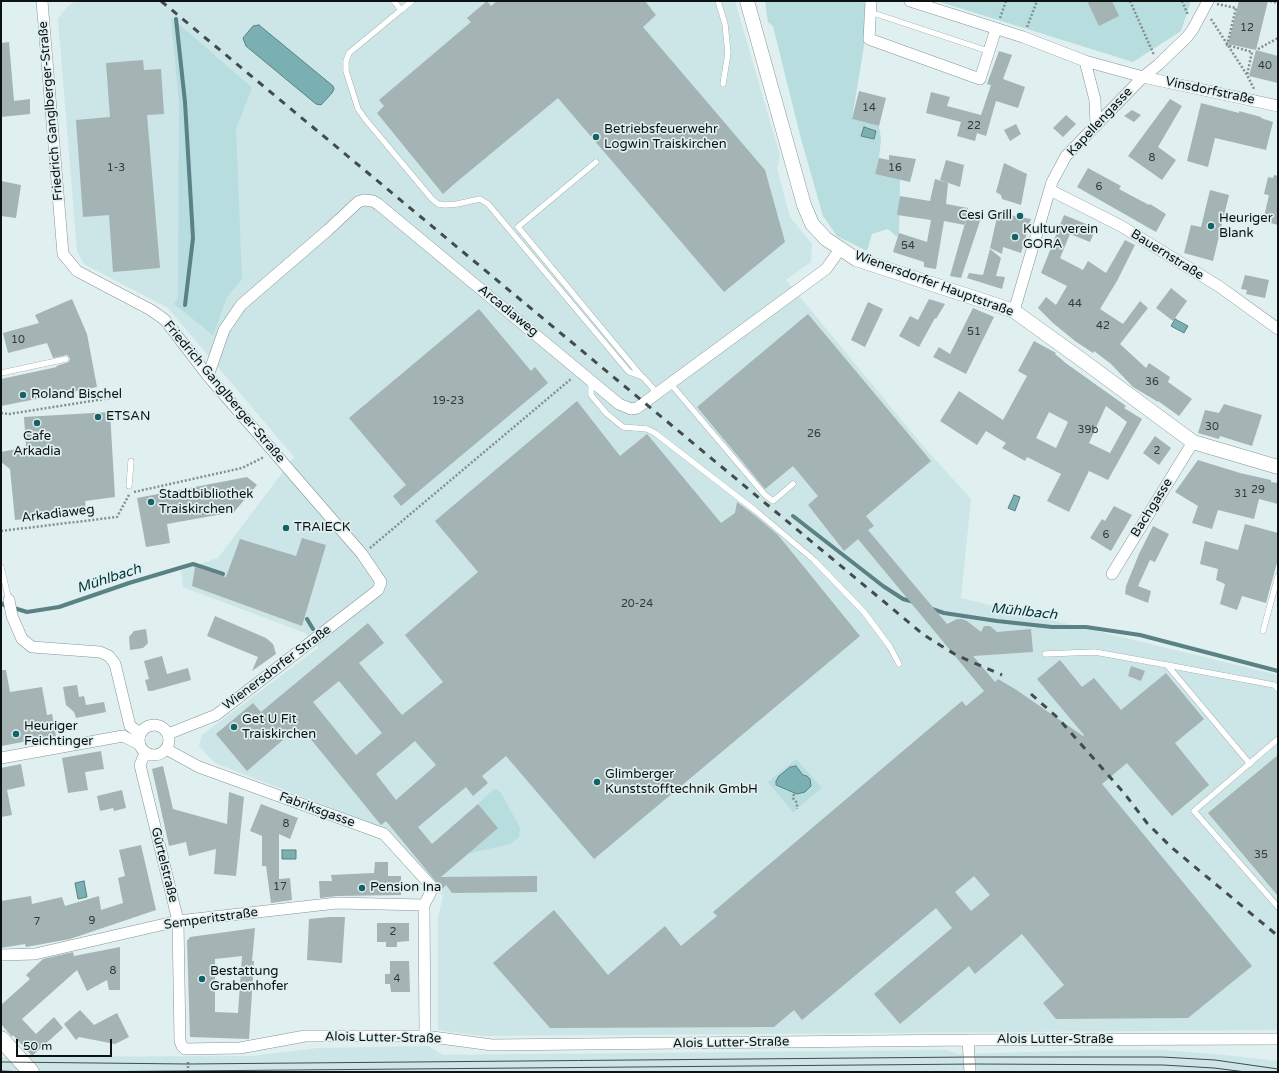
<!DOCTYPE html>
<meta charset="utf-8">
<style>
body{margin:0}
#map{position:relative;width:1279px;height:1073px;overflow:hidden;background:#e0eff0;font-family:"Varela Round",sans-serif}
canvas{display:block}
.frame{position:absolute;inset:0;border:2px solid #0d1212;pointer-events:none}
.scale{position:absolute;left:16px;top:1039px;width:96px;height:18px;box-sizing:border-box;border:2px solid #0d1212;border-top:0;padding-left:5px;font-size:12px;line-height:14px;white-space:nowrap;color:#0d1212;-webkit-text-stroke:3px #e0eff0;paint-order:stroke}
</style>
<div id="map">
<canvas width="1279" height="1073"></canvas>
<div class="frame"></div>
<div class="scale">50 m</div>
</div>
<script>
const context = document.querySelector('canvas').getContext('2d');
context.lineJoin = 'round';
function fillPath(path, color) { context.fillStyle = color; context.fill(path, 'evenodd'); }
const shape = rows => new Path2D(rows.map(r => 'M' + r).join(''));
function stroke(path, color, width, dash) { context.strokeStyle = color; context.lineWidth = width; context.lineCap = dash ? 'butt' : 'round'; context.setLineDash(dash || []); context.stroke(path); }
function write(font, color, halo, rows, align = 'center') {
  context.font = font + ' "Varela Round",sans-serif'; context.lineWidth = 3.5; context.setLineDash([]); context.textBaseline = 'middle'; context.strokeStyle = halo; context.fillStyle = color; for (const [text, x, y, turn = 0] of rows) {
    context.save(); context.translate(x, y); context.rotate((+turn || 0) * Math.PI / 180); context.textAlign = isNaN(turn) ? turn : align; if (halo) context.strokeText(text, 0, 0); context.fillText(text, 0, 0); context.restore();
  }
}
fillPath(shape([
 [76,1,735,1,780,156,777,168,790,217,812,244,811,262,786,280,923,446,971,499,961,598,1278,675,1278,1030,482,1036,438,1030,438,918,443,896,380,827,215,763,199,746,202,735,318,648,305,633,183,587,181,570,218,558,294,457,168,308,84,264,77,251,58,19,67,7],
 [428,1046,443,1055,946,1050,959,1054,1098,1050,1162,1050,1215,1054,1278,1061,1278,1072,988,1072,978,1070,903,1072,1,1072,1,1057,253,1056,318,1048]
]), '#cce5e6');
fillPath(shape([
 [765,1,860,1,865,3,864,46,852,119,879,126,881,139,879,158,875,174,900,179,899,233,897,237,888,229,872,234,867,251,837,236,823,216,801,139,773,26,768,22],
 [937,1,1191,1,1181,31,1133,62],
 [171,17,252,88,236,129,242,279,227,297,213,335,174,304,178,297,179,102],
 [796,759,822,788,793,812,768,782],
 [496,789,501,793,520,828,519,837,510,844,467,854,498,828,478,804,489,793]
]), '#b8dddf');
const water = shape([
 [259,25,333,86,334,89,332,93,321,105,316,104,246,46,243,38,253,26,259,25],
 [864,127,876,131,874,139,861,136,864,127],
 [1175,319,1188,326,1184,333,1171,326,1175,319],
 [1014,495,1020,497,1015,511,1008,508,1014,495],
 [796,766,803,775,807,776,810,779,811,786,805,792,797,794,776,785,776,781,779,776,790,767,796,766],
 [282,850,296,850,296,859,282,859,282,850],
 [84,881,87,897,78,899,75,883,84,881]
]);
fillPath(water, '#7bb0b3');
stroke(water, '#5a8183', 1);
stroke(shape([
 [176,19,185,102,193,238,185,305],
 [793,516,883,586,903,599,914,602],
 [1,603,4,605,27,612,59,607,129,583,193,564,223,574],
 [929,608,944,613,997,621,1052,627,1086,627,1140,635,1278,671],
 [307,619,313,629]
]), '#5a8183', 4);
fillPath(shape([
 [487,1,491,6,497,1,645,1,656,15,643,27,765,170,785,242,724,292,558,98,453,185,443,194,377,113,384,106,379,100,471,22,467,18],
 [1087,1,1112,1,1119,16,1099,26],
 [1239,1,1268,1,1256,50,1228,44],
 [9,42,14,101,30,99,30,114,1,117,1,43],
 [1256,50,1278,56,1278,83,1249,76],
 [999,51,1012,55,1003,79,1025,87,1018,108,996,101,986,136,977,133,975,141,957,136,961,122,926,113,931,92,950,97,947,106,981,115,991,85,987,84],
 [143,60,144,70,161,69,164,114,147,115,160,268,113,272,109,215,83,217,76,120,110,117,106,63],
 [859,91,886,98,879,126,852,119],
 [1170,99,1182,106,1158,147,1176,160,1162,180,1128,156],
 [1201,103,1239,113,1239,111,1261,117,1261,118,1273,122,1266,150,1215,138,1208,167,1187,161],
 [1132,110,1141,115,1134,122,1124,116],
 [1066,115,1076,124,1063,137,1053,128],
 [1016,124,1021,134,1010,141,1004,130],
 [889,155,916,159,910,182,875,174,879,158,889,160],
 [946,160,964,165,960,187,940,180],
 [1004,163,1027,174,1021,205,1002,199,1001,195,996,192],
 [1088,168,1121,186,1119,189,1149,205,1150,204,1166,214,1156,232,1077,187],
 [1274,175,1278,176,1278,225,1263,221,1269,195,1264,194,1268,177,1273,178],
 [935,179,948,183,946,204,968,208,965,225,944,221,936,269,924,267,924,262,893,252,899,233,927,242,931,220,897,215,900,196,930,201],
 [1,181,21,185,16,218,1,216],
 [1210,190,1229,195,1213,261,1184,253,1191,225,1201,227],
 [998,213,1031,219,1021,253,1003,247,1002,254,990,248],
 [1064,215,1096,228,1090,242,1070,234,1060,258,1083,270,1088,261,1106,273,1125,240,1135,245,1117,281,1100,309,1123,324,1140,301,1148,308,1120,344,1146,368,1149,363,1170,377,1168,382,1192,399,1179,416,1158,401,1158,402,1133,387,1111,364,1094,351,1093,353,1075,341,1053,323,1038,308,1046,297,1056,305,1067,286,1041,273],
 [967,216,981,218,961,278,950,276],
 [990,249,1001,258,996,276,1005,277,1002,289,967,278,969,273,983,275],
 [1245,275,1269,280,1265,298,1246,294,1247,290,1241,289],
 [1171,288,1187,301,1173,321,1156,308],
 [72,299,87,334,97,387,1,406,1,379,57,367,56,366,69,362,70,358,67,355,53,358,47,343,8,353,3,333,39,323,35,315],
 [929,299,945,304,936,319,935,318,919,347,899,336,910,316,918,320],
 [868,302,883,309,865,347,851,340],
 [973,308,994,317,966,374,933,357,939,347,950,354],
 [479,309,531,371,535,367,548,383,401,506,393,496,406,485,349,418],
 [808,314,931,461,866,516,874,526,868,530,947,624,957,619,962,619,967,621,981,632,984,626,990,626,997,632,1031,629,1033,652,973,656,995,682,998,679,1015,689,1083,736,1084,735,1037,679,1060,660,1082,687,1094,678,1121,710,1166,673,1204,719,1175,743,1209,785,1172,816,1127,763,1102,784,1252,966,1188,1018,1056,1019,1043,1003,1064,985,1022,934,975,974,969,966,900,1024,874,994,952,928,936,908,802,1020,794,1010,774,1027,550,1028,493,963,554,910,608,975,665,926,681,946,717,916,713,912,884,767,962,701,966,706,984,691,858,539,844,551,808,505,818,496,793,466,765,489,697,407],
 [974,876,990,895,971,911,955,892],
 [1034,341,1056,353,1055,354,1067,364,1126,406,1124,408,1142,419,1108,480,1089,471,1069,512,1047,501,1061,474,1027,457,1025,461,1002,448,1006,443,986,431,977,445,940,421,959,391,1003,420,1027,376,1018,371],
 [1106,406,1127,422,1110,453,1089,443],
 [1049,412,1068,422,1056,448,1036,438],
 [577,401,620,456,647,434,721,523,735,513,737,502,753,514,778,535,860,636,594,859,506,756,482,776,488,783,473,796,466,787,418,827,432,844,478,804,498,828,441,877,537,876,537,892,452,893,446,885,442,889,386,821,381,825,305,732,296,739,291,733,247,771,216,734,253,703,261,712,368,623,384,643,359,663,402,715,443,682,405,635,478,572,435,521],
 [339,681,382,733,356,755,313,702],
 [415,741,436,765,396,800,376,774],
 [1224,404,1262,415,1252,446,1220,436,1219,439,1198,433,1205,410,1219,413],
 [110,412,115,497,85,501,86,512,15,520,10,469,1,462,1,452,26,447,24,417],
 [1155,436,1171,448,1159,465,1143,453],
 [1198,460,1240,473,1271,480,1271,482,1278,483,1278,504,1259,499,1254,519,1218,510,1212,529,1192,523,1198,506,1175,492],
 [247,477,257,485,234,512,167,524,170,543,146,547,137,498],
 [1114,506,1132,515,1111,551,1090,538,1102,519,1105,521],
 [1245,524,1278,533,1278,559,1266,603,1242,596,1237,610,1220,604,1225,584,1216,580,1218,569,1200,564,1205,541,1238,550],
 [1153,526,1169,534,1155,562,1150,560,1138,586,1151,591,1148,603,1125,594,1126,586,1139,554],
 [302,538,326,545,302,626,192,586,195,567,226,577,240,539,296,556],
 [215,616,266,638,273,644,276,654,252,671,258,657,207,636],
 [146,629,148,643,143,648,130,650,129,637,134,631],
 [162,656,167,674,188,668,191,680,152,691,148,691,145,680,149,679,144,661],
 [1131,666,1145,671,1141,681,1128,676],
 [1,670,6,670,10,692,42,687,47,715,52,714,56,736,1,746],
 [77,685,79,697,84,696,86,705,104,702,106,712,76,718,74,712,66,705,63,687],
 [101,751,104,769,85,772,88,790,68,793,62,758],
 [1278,755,1278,896,1208,813],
 [21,764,25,786,7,790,12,815,1,817,1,768],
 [163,766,173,809,227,824,229,792,244,797,236,876,214,874,216,849,189,856,186,842,169,846,152,769],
 [122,790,126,808,114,811,113,808,100,811,97,796],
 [261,804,298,818,290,839,279,834,279,879,290,878,292,900,271,903,266,866,262,866,262,836,250,831],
 [141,845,156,910,70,939,26,947,25,944,1,948,1,901,31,896,32,904,62,897,65,906,99,896,101,910,123,903,118,878,125,876,119,850],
 [375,862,388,862,388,876,401,876,401,895,337,896,320,898,319,881,332,881,331,875,374,873],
 [330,917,345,917,342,963,307,960,309,919],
 [377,923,409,923,409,941,397,942,397,947,386,947,386,942,377,942],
 [255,928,252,961,254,961,249,1039,190,1037,187,941,190,937],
 [242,956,238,1013,215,1012,215,959],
 [120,947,120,990,109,990,107,980,87,991,77,970,22,1019,36,1034,54,1017,63,1028,32,1056,13,1035,12,1037,1,1024,1,1005,30,979,26,975,43,959,73,952,74,956],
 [390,961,409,961,410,992,391,992,390,984,385,984,385,974,390,974],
 [80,1010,94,1025,117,1013,129,1037,115,1044,79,1037,76,1040,64,1024]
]), '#a4b3b3');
const service = shape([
 [394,1,401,10,349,53,346,61,346,71,358,109,366,120,432,199,438,204,445,205,457,204,480,199,488,204,629,372,643,377,657,393],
 [718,1,725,24,728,53,723,84],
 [401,10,412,1],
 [870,12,988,51],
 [596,162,518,227,642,377],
 [1,373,66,359],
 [591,382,591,395,606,413,623,427,647,429,655,433,756,511,814,560,864,612,890,647,899,664],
 [670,383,765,495,773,501,793,484],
 [129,486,131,461],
 [1,567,9,600],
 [1263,631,1278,576],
 [1045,654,1095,652,1167,665],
 [1278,739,1194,811,1278,907],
 [1250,764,1167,665,1274,685,1278,689]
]);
const minor = shape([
 [42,1,63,254,77,271,151,310,165,320,208,376,362,554,381,582,378,590,216,715,168,734],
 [871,1,869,39,980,79,996,29],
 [910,1,1023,37,1085,61,1143,77,1278,106],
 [1085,61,1095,100,1096,126],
 [1050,190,1121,226,1220,287,1278,329],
 [1014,311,1052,182,1066,156,1143,77,1158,65,1187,37,1193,29,1208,1],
 [208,376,224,330,241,305,328,230,358,202,364,200,373,201,378,204,619,404,631,409,637,408,826,269,841,248],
 [1112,574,1193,442],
 [9,600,12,616,22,639,32,647,100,652,109,656,115,664,130,726,140,733],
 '139 740a15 15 0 1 1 30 0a15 15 0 1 1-30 0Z',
 [166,749,199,767,384,834,433,888,424,905,425,1036],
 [145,753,140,765,178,921,180,1041,182,1046,185,1049,240,1048,305,1036,425,1036,492,1045,968,1040,1278,1039],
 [1,758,123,736,139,744],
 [1,955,35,954,178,921,337,903,424,905],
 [968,1040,970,1072]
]);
const tertiary = shape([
 [747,1,804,205,812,224,826,239,856,259,1014,311,1082,360,1193,442,1278,467]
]);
const secondary = shape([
 [1,1039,31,1072]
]);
stroke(service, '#869596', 6);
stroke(minor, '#869596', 12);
stroke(tertiary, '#869596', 15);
stroke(secondary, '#869596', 17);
stroke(shape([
 [1130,1,1154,55],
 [1182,1,1188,15],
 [1270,1,1278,3],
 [1217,4,1236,8,1227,45,1252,52,1247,75],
 [1000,18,1006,1],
 [1211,19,1247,75,1254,89],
 [1027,27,1037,1],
 [1258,49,1278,38],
 [1,413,9,414,117,397],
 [134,492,242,468,264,457],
 [1,531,117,517,130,493],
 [370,548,571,379],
 [794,794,793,798,797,803,797,809],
 [188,1072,188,1061]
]), '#848e8f', 2.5, [2, 2]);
stroke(service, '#fff', 5.5);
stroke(minor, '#fff', 11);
stroke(tertiary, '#fff', 14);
stroke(secondary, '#fff', 16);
stroke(shape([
 [1,1062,188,1064,969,1057,1162,1057,1215,1060,1278,1069],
 [1,1071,26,1072],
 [65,1072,976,1064,1163,1065,1214,1068,1246,1072]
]), '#444b4b', 1);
stroke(shape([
 [161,1,924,635,956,655,1002,675],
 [1031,694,1058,718,1124,793,1147,823,1171,847,1278,936]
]), '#444b4b', 3, [7, 7]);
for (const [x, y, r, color] of [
 [596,137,4,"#126267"],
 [1020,216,4,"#126267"],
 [1211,226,4,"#126267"],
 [1015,237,4,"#126267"],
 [23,395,4,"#126267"],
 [98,417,4,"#126267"],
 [37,423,4,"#126267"],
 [151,502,4,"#126267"],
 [286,528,4,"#126267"],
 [234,727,4,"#126267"],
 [16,734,4,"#126267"],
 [597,782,4,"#126267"],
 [362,888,4,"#126267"],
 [202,979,4,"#126267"]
]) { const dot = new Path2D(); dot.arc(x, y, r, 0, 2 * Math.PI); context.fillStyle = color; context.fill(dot); stroke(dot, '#e0eff0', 1.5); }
write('11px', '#333a3a', null, [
 ["12",1247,28],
 ["40",1265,66],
 ["14",869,108],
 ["22",974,126],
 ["8",1152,158],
 ["1-3",116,168],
 ["16",895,168],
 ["6",1099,187],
 ["54",908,246],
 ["44",1075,304],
 ["42",1103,326],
 ["51",974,332],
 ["10",18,340],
 ["36",1152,382],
 ["19-23",448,401],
 ["30",1212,427],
 ["39b",1088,430],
 ["26",814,434],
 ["2",1157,451],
 ["29",1258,490],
 ["31",1241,494],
 ["6",1106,535],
 ["20-24",637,604],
 ["8",286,824],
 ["35",1261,855],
 ["17",280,887],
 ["9",92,921],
 ["7",37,922],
 ["2",393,932],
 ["8",113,971],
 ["4",397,979]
]);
write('13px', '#0d1212', '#e0eff0', [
 ["Vinsdorfstraße",1210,91,12],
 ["Friedrich Ganglberger-Straße",51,111,-95],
 ["Kapellengasse",1100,122,-47],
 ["Bauernstraße",1167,255,32],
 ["Wienersdorfer Hauptstraße",934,284,20],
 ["Arcadiaweg",508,311,39],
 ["Friedrich Ganglberger-Straße",224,392,50],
 ["Bachgasse",1152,508,-58],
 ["Arkadiaweg",58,514,-7],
 ["Wienersdorfer Straße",277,668,-37],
 ["Fabriksgasse",317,810,20],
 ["Gürtelstraße",164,865,76],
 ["Semperitstraße",211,919,-8],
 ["Alois Lutter-Straße",383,1038,1],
 ["Alois Lutter-Straße",1055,1040],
 ["Alois Lutter-Straße",731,1043,-1]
]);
write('13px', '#0d1212', '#e0eff0', [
 ["Betriebsfeuerwehr",604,130],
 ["Logwin Traiskirchen",604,145],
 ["Cesi Grill",1012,216,"right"],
 ["Heuriger",1219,219],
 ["Blank",1219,234],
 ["Kulturverein",1023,230],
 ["GORA",1023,245],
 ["Roland Bischel",31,395],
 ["ETSAN",106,417],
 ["Cafe",37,437,"center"],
 ["Arkadia",37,452,"center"],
 ["Stadtbibliothek",159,495],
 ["Traiskirchen",159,510],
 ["TRAIECK",294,528],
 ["Get U Fit",242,720],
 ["Traiskirchen",242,735],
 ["Heuriger",24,727],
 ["Feichtinger",24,742],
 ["Glimberger",605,775],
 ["Kunststofftechnik GmbH",605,790],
 ["Pension Ina",370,888],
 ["Bestattung",210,972],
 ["Grabenhofer",210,987]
], 'left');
write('italic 14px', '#003538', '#e0eff0', [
 ["Mühlbach",109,579,-18],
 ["Mühlbach",1024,612,6]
]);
</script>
